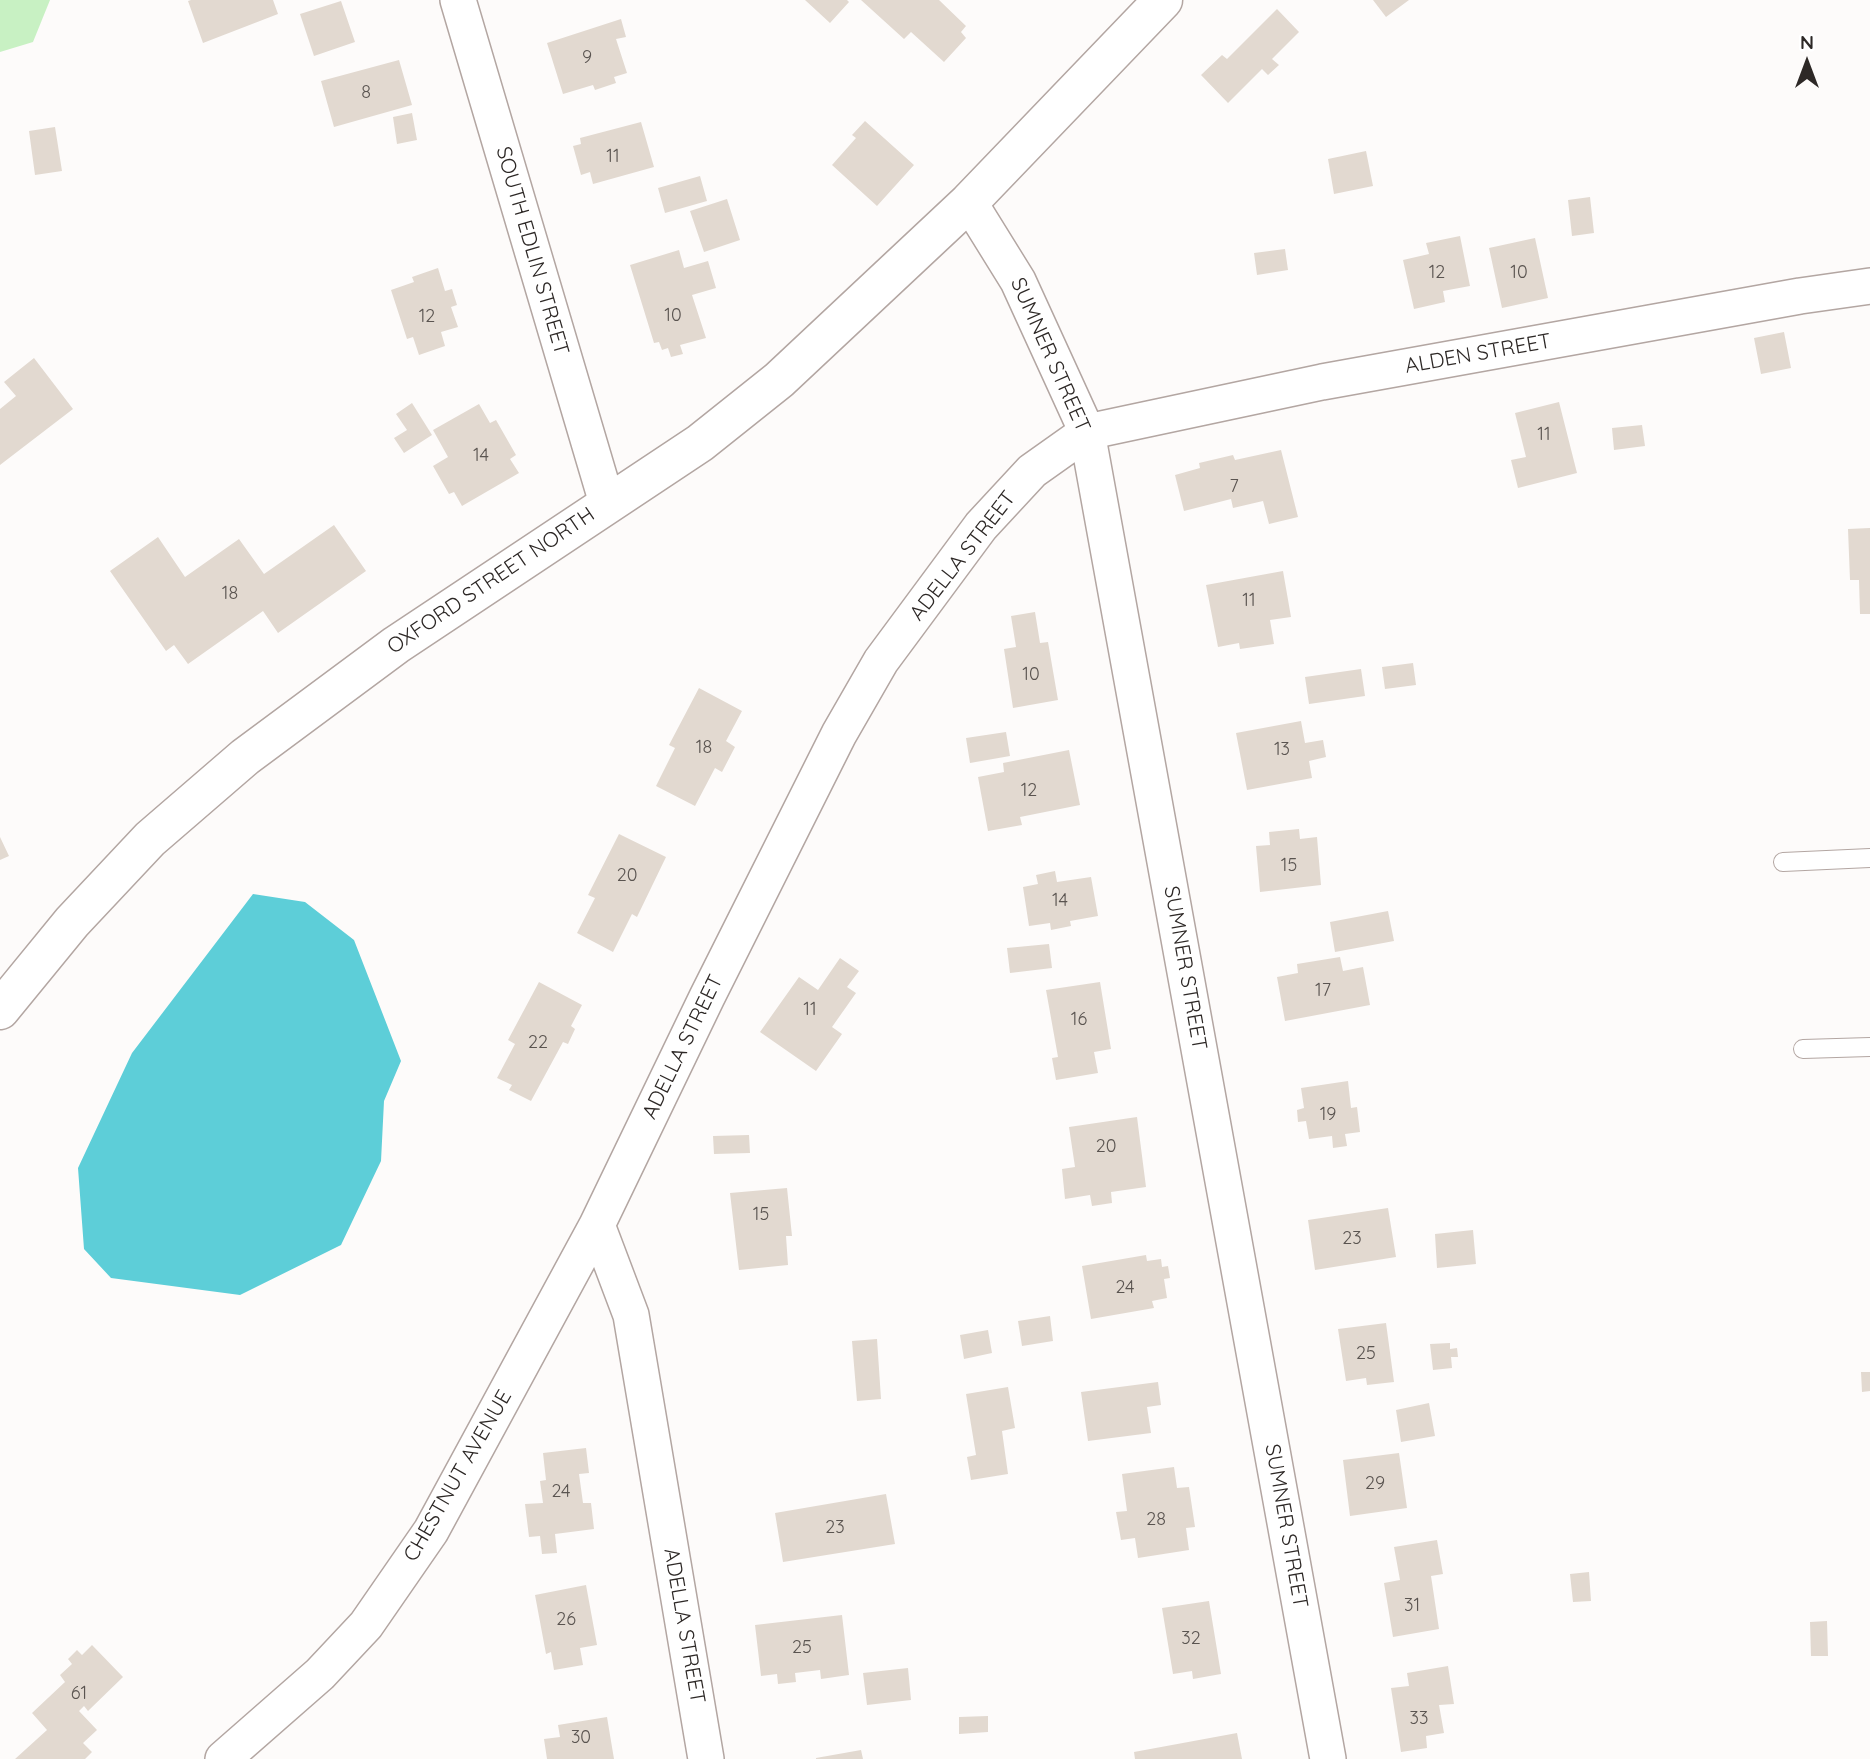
<!DOCTYPE html>
<style>
body{margin:0}
#map{position:relative;width:1870px;height:1759px;overflow:hidden;background:#fdfbfa;font-family:Quicksand,sans-serif}
canvas{display:block}
.north{position:absolute;left:1772px;top:28px;width:70px;height:70px;-webkit-text-stroke:5px #fff;paint-order:stroke;rotate:0deg;font-size:19px;font-weight:700;line-height:28px;text-align:center;color:#2d2826}
.north::after{content:'';display:block;margin:auto;width:24px;height:32px;background:#2d2826;clip-path:polygon(50% 0,100% 100%,50% 72%,0 100%)}
</style>
<div id="map">
<canvas width="1870" height="1759"></canvas>
<div class="north">N</div>
</div>
<script>
const context = document.querySelector('canvas').getContext('2d');
context.lineJoin = 'round';
function fillPath(path, color) { context.fillStyle = color; context.fill(path, 'evenodd'); }
const shape = rows => new Path2D(rows.map(r => 'M' + r).join(''));
function stroke(path, color, width, dash) { context.strokeStyle = color; context.lineWidth = width; context.lineCap = dash ? 'butt' : 'round'; context.setLineDash(dash || []); context.stroke(path); }
function write(font, color, halo, rows, align = 'center') {
  context.font = font + ' Quicksand,sans-serif'; context.lineWidth = 7; context.setLineDash([]); context.textBaseline = 'middle'; context.strokeStyle = halo; context.fillStyle = color; for (const [text, x, y, turn = 0] of rows) {
    context.save(); context.translate(x, y); context.rotate((+turn || 0) * Math.PI / 180); context.textAlign = isNaN(turn) ? turn : align; if (halo) context.strokeText(text, 0, 0); context.fillText(text, 0, 0); context.restore();
  }
}
fillPath(shape([
 [0,0,50,0,33,42,0,52]
]), '#c8f1c3');
fillPath(shape([
 [253,894,305,902,354,940,401,1061,384,1101,381,1161,341,1245,240,1295,111,1278,84,1249,78,1168,132,1053]
]), '#5dced8');
fillPath(shape([
 [191,0,273,0,278,14,203,43,188,1],
 [805,0,847,0,849,2,830,23],
 [861,0,939,0,966,26,961,32,966,38,944,62,911,32,904,39],
 [1373,0,1409,0,1386,17],
 [341,1,355,42,314,56,300,14],
 [1277,9,1299,32,1272,59,1279,65,1268,75,1262,69,1228,103,1201,75,1222,55,1227,59],
 [621,19,626,37,616,39,627,73,614,77,616,83,595,90,593,85,563,94,547,43],
 [399,60,412,105,334,127,321,81],
 [412,113,417,140,397,144,393,117],
 [865,121,914,165,877,206,832,165,856,138,852,135],
 [641,122,654,167,593,184,590,172,581,175,573,146,581,144,580,138],
 [55,127,62,171,35,175,29,131],
 [1366,151,1373,186,1334,194,1328,159],
 [700,176,707,201,665,213,658,188],
 [1590,197,1594,233,1572,236,1568,200],
 [727,199,740,240,704,252,690,211],
 [1460,236,1470,286,1443,291,1445,302,1414,309,1403,260,1429,254,1426,243],
 [1535,238,1548,298,1502,308,1489,248],
 [1285,249,1288,270,1257,275,1254,253],
 [679,250,684,268,708,261,716,288,692,295,706,338,680,345,683,354,671,357,668,348,662,350,659,342,654,343,630,265],
 [438,268,445,291,452,289,457,305,451,307,458,327,441,332,445,346,419,355,413,337,407,339,391,290,414,282,412,277],
 [1784,332,1791,368,1761,374,1754,338],
 [34,358,73,409,0,465,0,409,16,396,4,382],
 [1559,402,1577,473,1518,488,1511,460,1526,457,1515,413],
 [412,403,432,435,404,453,394,438,407,430,396,414],
 [479,404,490,423,496,420,516,455,510,459,519,473,462,506,454,492,449,494,433,466,448,457,433,430],
 [1642,425,1645,446,1614,450,1612,428],
 [1281,450,1298,517,1269,524,1263,501,1233,508,1231,499,1184,511,1175,475,1200,468,1199,463,1233,455,1235,460],
 [334,525,366,571,278,633,263,611,188,664,174,645,166,651,110,571,158,537,185,577,239,539,264,574],
 [1870,528,1870,614,1860,614,1859,580,1850,580,1848,529],
 [1283,571,1291,617,1270,620,1274,644,1240,649,1239,643,1218,647,1206,585],
 [1035,612,1040,643,1048,642,1058,700,1013,708,1004,649,1016,647,1011,616],
 [1413,663,1416,685,1385,689,1382,667],
 [1361,669,1365,696,1309,704,1305,677],
 [699,688,742,711,726,741,735,747,722,772,715,768,695,806,656,786,675,748,669,745],
 [1301,721,1305,743,1323,740,1326,757,1309,761,1312,778,1247,790,1236,733],
 [1006,732,1010,756,970,763,966,738],
 [1069,750,1080,805,1020,817,1022,825,988,831,978,777,1004,772,1003,763],
 [1299,829,1300,839,1317,837,1321,885,1260,892,1256,846,1270,845,1269,832],
 [619,834,666,857,637,917,632,914,613,952,577,933,595,898,588,895],
 [0,837,9,856,0,860],
 [1055,871,1057,882,1091,877,1098,916,1070,921,1071,926,1051,930,1050,923,1029,926,1023,887,1038,884,1036,875],
 [1388,911,1394,941,1335,952,1330,922],
 [1049,944,1052,968,1010,973,1007,948],
 [1340,957,1343,971,1363,967,1370,1005,1285,1021,1277,977,1298,973,1297,964],
 [840,958,859,971,847,987,856,993,832,1027,842,1034,816,1071,760,1032,799,977,818,990],
 [539,982,582,1005,571,1026,575,1029,568,1044,563,1042,531,1101,509,1090,512,1085,497,1078,515,1044,508,1040],
 [1100,982,1111,1049,1094,1052,1098,1073,1056,1080,1052,1058,1058,1057,1046,990],
 [1348,1081,1351,1108,1357,1107,1360,1132,1345,1134,1347,1146,1333,1148,1332,1136,1309,1139,1306,1121,1298,1122,1297,1110,1304,1108,1301,1088],
 [1137,1117,1146,1187,1111,1192,1112,1203,1092,1206,1090,1195,1065,1199,1062,1169,1075,1167,1069,1127],
 [749,1135,750,1153,714,1154,713,1136],
 [787,1188,792,1236,786,1236,788,1265,739,1270,730,1193],
 [1388,1208,1396,1257,1315,1270,1308,1220],
 [1473,1230,1476,1264,1437,1268,1435,1234],
 [1146,1255,1147,1261,1161,1259,1162,1267,1168,1266,1170,1278,1164,1279,1167,1298,1152,1301,1154,1308,1091,1319,1082,1266],
 [1050,1316,1053,1341,1022,1346,1018,1321],
 [1386,1323,1394,1382,1367,1385,1366,1378,1346,1381,1338,1329],
 [988,1330,992,1353,964,1359,960,1335],
 [877,1339,881,1399,857,1401,852,1341],
 [1450,1343,1450,1349,1457,1348,1458,1357,1451,1357,1452,1368,1433,1370,1430,1344],
 [1861,1372,1870,1372,1870,1391,1862,1392],
 [1158,1382,1161,1405,1147,1407,1151,1433,1088,1441,1081,1392],
 [1008,1387,1015,1428,1002,1431,1008,1474,971,1480,967,1457,976,1455,966,1394],
 [1429,1403,1435,1436,1401,1442,1396,1410],
 [586,1448,589,1473,579,1474,583,1503,591,1503,594,1529,555,1534,557,1553,542,1554,540,1536,529,1537,525,1504,543,1503,540,1481,546,1480,543,1453],
 [1399,1453,1407,1508,1350,1516,1343,1460],
 [1174,1467,1177,1488,1189,1487,1195,1527,1186,1528,1189,1550,1138,1558,1135,1538,1121,1540,1116,1512,1127,1511,1122,1474],
 [886,1494,895,1544,783,1562,775,1513],
 [1437,1540,1443,1574,1431,1576,1439,1629,1393,1637,1384,1583,1400,1580,1394,1547],
 [1589,1572,1591,1601,1573,1602,1570,1574],
 [586,1585,597,1645,580,1648,583,1665,554,1670,551,1652,546,1654,535,1595],
 [1209,1601,1221,1674,1193,1679,1192,1671,1173,1674,1162,1608],
 [842,1615,849,1675,821,1679,820,1670,795,1673,796,1682,778,1684,777,1674,761,1676,755,1625],
 [1827,1621,1828,1656,1811,1656,1810,1622],
 [92,1645,123,1677,88,1711,84,1706,79,1711,97,1730,83,1743,92,1752,85,1759,15,1759,47,1730,32,1713,65,1682,60,1675,72,1664,68,1659,77,1650,82,1655],
 [1448,1666,1454,1704,1439,1705,1444,1733,1426,1736,1427,1748,1401,1752,1391,1688,1409,1686,1407,1673],
 [908,1668,911,1700,867,1705,863,1673],
 [988,1716,988,1732,959,1734,959,1717],
 [607,1717,614,1759,547,1759,544,1739,560,1737,558,1725],
 [1237,1733,1242,1759,1135,1759,1134,1752],
 [861,1750,863,1759,816,1759,816,1758]
]), '#e2d9d0');
const service = shape([
 [1783,862,1870,858],
 [1803,1049,1870,1047]
]);
const minor = shape([
 [458,0,607,503],
 [969,202,1018,281,1087,432,1328,1759],
 [223,1759,320,1674,366,1625,431,1531,597,1225],
 [706,1759,631,1315,597,1225,707,997,839,734,881,661,981,526,1032,471,1087,432,1322,382,1800,296,1870,286]
]);
const tertiary = shape([
 [0,1010,72,922,150,839,245,757,396,645,700,443,779,380,969,202,1163,0]
]);
stroke(service, '#b3a6a2', 20);
stroke(minor, '#b3a6a2', 38);
stroke(tertiary, '#b3a6a2', 41);
stroke(service, '#fff', 18);
stroke(minor, '#fff', 35);
stroke(tertiary, '#fff', 38);
write('18px', '#5a5450', null, [
 ["9",587,58],
 ["8",366,93],
 ["11",613,157],
 ["12",1437,273],
 ["10",1519,273],
 ["10",673,316],
 ["12",427,317],
 ["11",1544,435],
 ["14",481,456],
 ["7",1234,487],
 ["18",230,594],
 ["11",1249,601],
 ["10",1031,675],
 ["18",704,748],
 ["13",1282,750],
 ["12",1029,791],
 ["15",1289,866],
 ["20",627,876],
 ["14",1060,901],
 ["17",1323,991],
 ["11",810,1010],
 ["16",1079,1020],
 ["22",538,1043],
 ["19",1328,1115],
 ["20",1106,1147],
 ["15",761,1215],
 ["23",1352,1239],
 ["24",1125,1288],
 ["25",1366,1354],
 ["29",1375,1484],
 ["24",561,1492],
 ["28",1156,1520],
 ["23",835,1528],
 ["31",1412,1606],
 ["26",566,1620],
 ["32",1191,1639],
 ["25",802,1648],
 ["61",79,1694],
 ["33",1419,1719],
 ["30",581,1738]
]);
write('21px', '#2d2826', '#fff', [
 ["SOUTH EDLIN STREET",532,251,74],
 ["ALDEN STREET",1478,354,-10],
 ["SUMNER STREET",1050,355,66],
 ["ADELLA STREET",963,556,-52],
 ["OXFORD STREET NORTH",491,581,-34],
 ["SUMNER STREET",1185,968,80],
 ["ADELLA STREET",683,1047,-64],
 ["CHESTNUT AVENUE",458,1476,-60],
 ["SUMNER STREET",1286,1526,80],
 ["ADELLA STREET",684,1626,80]
]);
</script>
